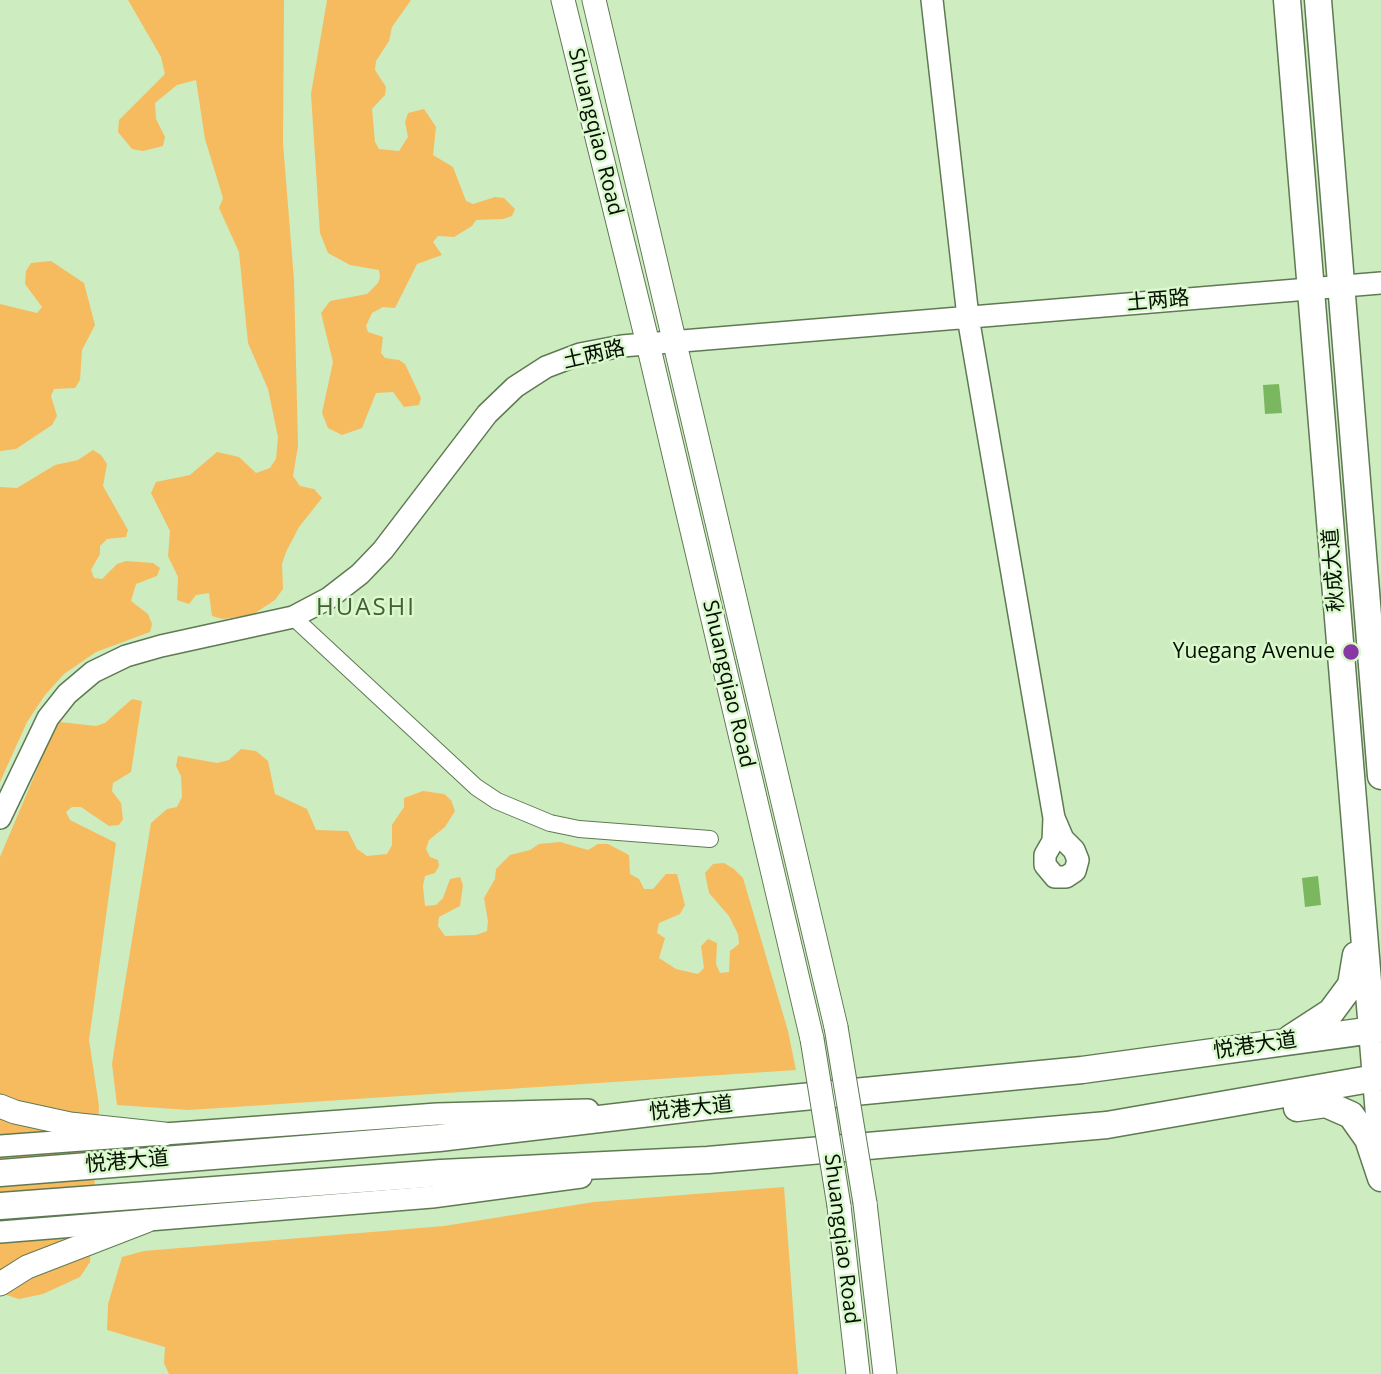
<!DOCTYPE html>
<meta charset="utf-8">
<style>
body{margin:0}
canvas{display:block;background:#cdecc0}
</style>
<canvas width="1381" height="1374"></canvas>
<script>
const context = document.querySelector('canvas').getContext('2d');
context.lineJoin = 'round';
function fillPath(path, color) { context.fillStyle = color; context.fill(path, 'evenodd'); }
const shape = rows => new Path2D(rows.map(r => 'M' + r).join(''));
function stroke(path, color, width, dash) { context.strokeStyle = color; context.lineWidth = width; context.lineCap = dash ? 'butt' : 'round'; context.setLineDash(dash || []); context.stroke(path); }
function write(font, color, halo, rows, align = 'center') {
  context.font = font + ' "Open Sans","Noto Sans SC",sans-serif'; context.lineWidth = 5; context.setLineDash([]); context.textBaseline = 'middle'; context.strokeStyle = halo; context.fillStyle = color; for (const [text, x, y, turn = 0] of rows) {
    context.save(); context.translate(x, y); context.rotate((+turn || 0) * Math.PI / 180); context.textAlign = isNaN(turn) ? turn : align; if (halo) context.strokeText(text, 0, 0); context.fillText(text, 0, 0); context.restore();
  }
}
fillPath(shape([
 [128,0,284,0,283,143,294,280,298,446,293,476,300,486,314,489,322,498,299,527,286,552,282,564,283,589,275,600,252,615,223,619,212,616,209,593,196,595,189,604,177,600,178,577,168,556,170,531,151,493,156,482,190,475,217,452,239,457,256,473,270,468,276,459,278,437,268,389,248,343,239,252,219,208,223,198,205,139,196,80,177,85,155,103,156,119,165,137,163,146,143,151,132,149,118,132,119,120,165,74,161,57],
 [327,0,411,0,392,27,389,41,376,61,375,70,386,87,385,95,372,109,375,142,379,149,399,151,408,137,405,122,408,113,424,109,436,127,433,155,453,167,466,201,473,204,495,197,504,198,515,209,512,216,503,219,476,220,472,226,454,237,438,236,433,242,442,255,417,264,395,308,383,307,372,313,366,326,368,332,383,337,381,353,385,358,399,360,405,364,421,398,419,405,404,407,393,392,376,393,362,428,342,435,328,428,322,413,333,362,321,313,330,301,367,294,378,283,380,277,379,270,350,265,328,253,320,233,311,94],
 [51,261,84,283,95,325,82,350,80,380,75,388,54,389,51,396,57,416,52,425,16,449,0,451,0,304,37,313,42,307,25,284,26,271,31,263],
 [93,450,101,455,107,464,103,486,128,530,126,537,107,539,100,546,100,554,91,570,94,578,102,579,117,564,126,561,153,563,160,568,157,576,136,584,131,601,148,614,152,624,150,632,96,652,64,674,45,695,27,722,0,782,0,487,17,488,55,465,78,460],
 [132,699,142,701,131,772,113,783,112,791,121,803,123,819,119,825,109,826,81,807,72,807,66,812,70,820,116,843,89,1040,99,1106,90,1262,80,1277,43,1294,19,1299,0,1293,0,857,49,741,60,722,96,726,105,723],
 [241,749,256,751,268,761,275,794,307,809,316,830,348,831,357,849,367,856,387,854,392,845,392,825,404,807,404,798,423,791,444,794,451,800,455,811,445,827,429,840,426,849,430,857,438,860,439,866,435,873,425,876,423,886,425,906,436,905,443,898,450,879,460,877,463,885,460,906,439,917,438,926,445,936,476,935,487,931,488,921,484,898,495,879,496,869,510,855,530,850,539,844,560,842,588,850,598,844,608,844,629,855,630,874,639,879,644,889,653,889,666,874,677,874,685,905,680,914,659,923,657,933,665,938,659,958,676,969,698,974,704,968,701,946,708,939,717,943,716,964,720,973,729,972,730,951,739,944,738,934,729,916,709,893,705,873,713,864,724,863,734,869,743,878,788,1031,796,1070,189,1110,117,1105,112,1064,115,1044,151,823,167,809,177,807,182,797,181,776,176,766,178,756,217,763,229,760],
 [784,1187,798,1374,169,1374,164,1363,165,1347,107,1330,108,1304,122,1257,144,1251,444,1226,594,1202]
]), '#f6bb5f');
fillPath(shape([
 [1279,384,1282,413,1265,414,1263,385],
 [1318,876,1321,905,1305,907,1302,878]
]), '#7ab75f');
const minor = shape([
 [293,617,476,787,497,801,550,823,579,829,710,839]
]);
const tertiary = shape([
 [932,0,968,317,1054,818,1063,839,1074,850,1078,860,1075,871,1066,877,1055,877,1045,865,1045,855,1053,841,1054,818],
 [0,818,48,718,67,694,93,672,126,656,161,646,293,617,329,598,360,574,383,550,487,414,515,387,546,367,580,354,622,346,1381,283],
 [0,1146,437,1114,588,1110],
 [0,1232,432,1197,581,1177]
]);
const secondary = shape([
 [563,0,648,344,812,1039],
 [594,0,836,1027],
 [0,1106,15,1112,70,1124,164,1134],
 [865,1203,885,1374],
 [839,1206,858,1374],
 [0,1284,27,1267,146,1221]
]);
const primary = shape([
 [1287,0,1381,1139],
 [1318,0,1381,776],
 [1291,1038,1331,1012,1351,985,1356,955],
 [1297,1108,1326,1104,1351,1115,1368,1139,1381,1178],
 [0,1173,439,1138,709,1106,1082,1070,1381,1029],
 [0,1206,441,1173,708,1160,1107,1125,1381,1077]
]);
stroke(minor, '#5f7a53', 18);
stroke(tertiary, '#5f7a53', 24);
stroke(secondary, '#5f7a53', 25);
stroke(primary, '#5f7a53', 29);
stroke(minor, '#fff', 16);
stroke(tertiary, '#fff', 21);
stroke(secondary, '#fff', 23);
stroke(primary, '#fff', 26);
const secondaryBridge = shape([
 [836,1027,865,1203],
 [812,1039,839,1206]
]);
stroke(secondaryBridge, '#5f7a53', 25, []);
stroke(secondaryBridge, '#fff', 23);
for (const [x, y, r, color] of [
 [1351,652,9,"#8a37a6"]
]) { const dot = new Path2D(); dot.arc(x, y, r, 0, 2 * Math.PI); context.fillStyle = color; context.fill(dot); stroke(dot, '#daf9cd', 2.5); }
write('21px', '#050e02', '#daf9cd', [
 ["Shuangqiao Road",595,132,76],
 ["土两路",1158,301,-5],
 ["土两路",594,355,-13],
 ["秋成大道",1334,570,-94],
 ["Shuangqiao Road",728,684,77],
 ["悦港大道",1255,1046,-8],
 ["悦港大道",691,1109,-6],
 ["悦港大道",127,1162,-5],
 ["Shuangqiao Road",841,1239,83]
]);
write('21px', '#050e02', '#daf9cd', [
 ["Yuegang Avenue",1335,652]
], 'right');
context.letterSpacing = '2px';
write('24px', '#435d38', '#daf9cd', [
 ["HUASHI",366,608]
]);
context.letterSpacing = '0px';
</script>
